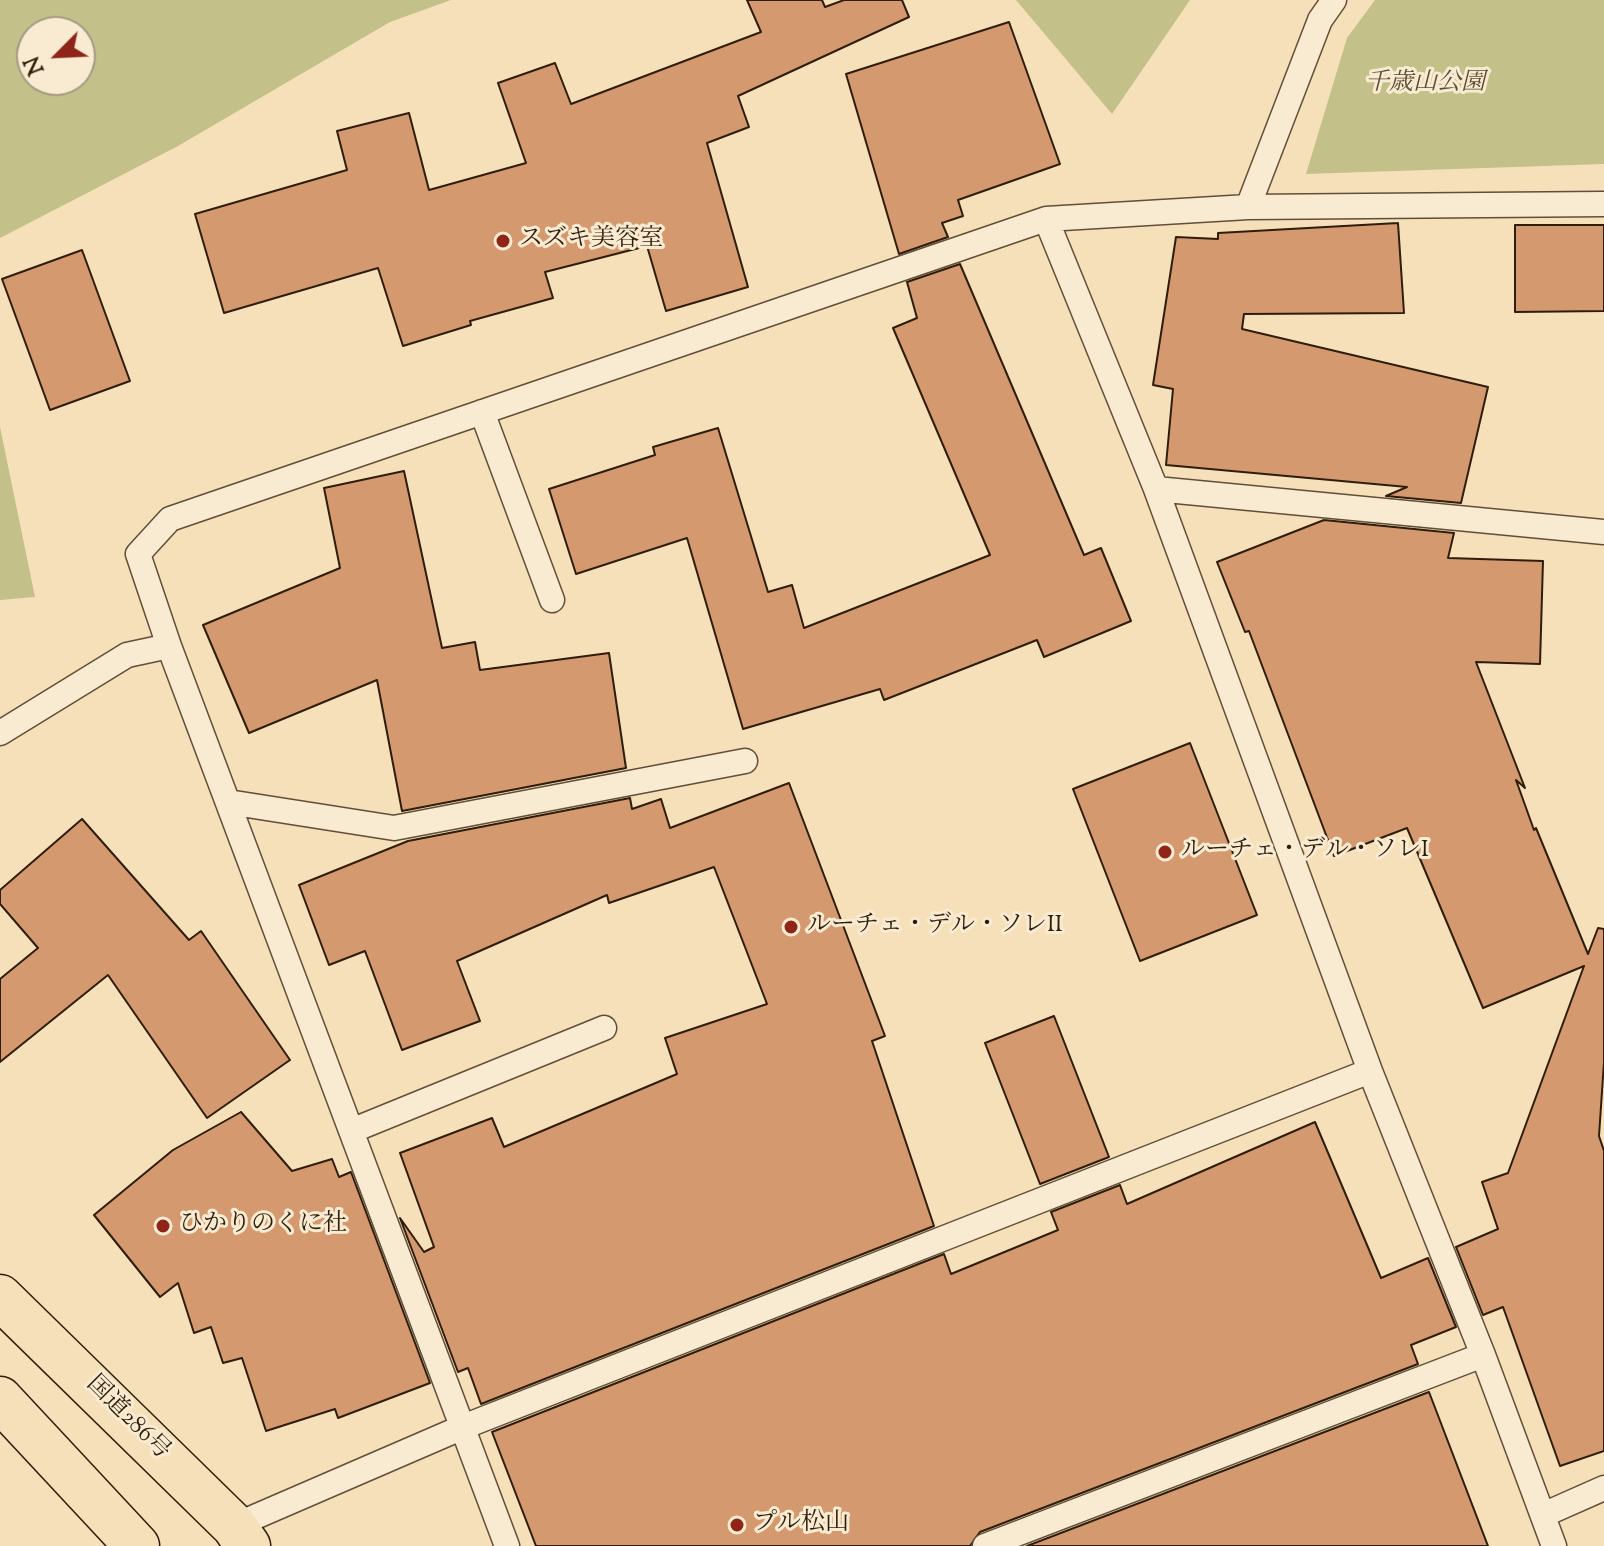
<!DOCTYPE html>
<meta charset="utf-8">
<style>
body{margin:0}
#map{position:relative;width:1604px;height:1546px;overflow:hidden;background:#f6e0b9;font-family:"Sorts Mill Goudy",serif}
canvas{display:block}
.north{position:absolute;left:16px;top:16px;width:80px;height:80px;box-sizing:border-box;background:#f9ebd2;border:2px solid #a89983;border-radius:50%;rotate:246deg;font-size:22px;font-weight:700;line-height:32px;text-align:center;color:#2f1d0c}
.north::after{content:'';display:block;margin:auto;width:28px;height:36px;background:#8f2418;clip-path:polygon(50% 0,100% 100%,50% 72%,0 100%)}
</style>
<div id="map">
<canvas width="1604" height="1546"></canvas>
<div class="north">N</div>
</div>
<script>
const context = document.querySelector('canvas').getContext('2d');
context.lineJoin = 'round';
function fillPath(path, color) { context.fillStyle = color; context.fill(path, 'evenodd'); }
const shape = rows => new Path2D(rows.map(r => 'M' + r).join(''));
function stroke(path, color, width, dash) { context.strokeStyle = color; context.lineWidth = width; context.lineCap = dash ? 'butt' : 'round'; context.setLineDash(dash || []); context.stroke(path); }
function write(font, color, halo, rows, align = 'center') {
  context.font = font + ' "Sorts Mill Goudy","Noto Serif JP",serif'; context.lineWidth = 6; context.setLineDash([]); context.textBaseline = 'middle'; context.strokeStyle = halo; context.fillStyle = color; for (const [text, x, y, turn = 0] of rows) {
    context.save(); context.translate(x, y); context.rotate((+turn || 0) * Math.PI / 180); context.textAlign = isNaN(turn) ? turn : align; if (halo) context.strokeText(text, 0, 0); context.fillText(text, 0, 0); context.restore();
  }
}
fillPath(shape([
 [0,0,451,0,390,22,178,146,0,238],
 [32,32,80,32,80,80,32,80],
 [1016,0,1190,0,1112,114],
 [1375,0,1604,0,1604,164,1306,174,1347,38],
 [0,427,35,597,0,600]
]), '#c3c08a');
const building = shape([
 [747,0,822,0,825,7,844,0,902,0,909,17,738,96,749,127,707,143,748,287,666,311,647,246,545,272,553,298,470,321,471,325,403,346,378,268,224,313,195,214,347,170,337,131,409,113,429,190,526,163,498,83,555,63,571,104,761,32,747,0],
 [1009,22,1060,164,958,200,963,216,942,223,948,237,899,254,846,74,1009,22],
 [1398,223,1404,313,1244,314,1242,329,1488,387,1461,503,1386,496,1407,487,1166,465,1173,389,1153,385,1176,237,1218,239,1218,233,1398,223],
 [1515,225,1604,225,1604,311,1515,312,1515,225],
 [82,250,130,381,50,410,2,279,82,250],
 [960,264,1084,555,1101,548,1131,621,1044,657,1037,640,884,700,880,689,743,729,687,538,576,574,549,489,655,455,653,447,718,428,768,592,792,585,804,628,990,555,893,328,917,318,907,282,960,264],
 [404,471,442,648,475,642,480,670,609,653,626,768,402,811,377,680,249,733,203,625,340,568,324,488,404,471],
 [1324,520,1454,533,1448,558,1543,561,1540,664,1476,662,1525,788,1516,780,1534,830,1536,828,1588,954,1598,928,1604,929,1604,1062,1599,1136,1604,1151,1604,1451,1560,1466,1503,1307,1483,1315,1456,1247,1498,1229,1482,1182,1508,1173,1584,966,1483,1008,1407,828,1334,856,1249,631,1245,632,1217,562,1324,520],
 [1190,743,1257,915,1140,961,1073,789,1190,743],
 [789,783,885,1036,872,1041,934,1226,481,1404,468,1368,458,1372,400,1218,424,1252,434,1247,400,1153,492,1118,504,1147,677,1074,665,1038,767,1004,714,867,609,903,607,895,457,961,480,1021,402,1050,365,951,329,965,299,885,408,841,630,798,632,809,661,799,670,828,789,783],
 [82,819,189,940,201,931,290,1060,207,1118,108,975,0,1062,0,979,38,948,0,904,0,890,82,819],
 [1054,1016,1109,1157,1040,1184,985,1043,1054,1016],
 [241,1112,292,1171,332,1159,339,1177,351,1172,430,1383,338,1418,335,1409,266,1431,242,1358,223,1363,211,1327,194,1333,178,1283,160,1297,94,1215,173,1150,241,1112],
 [1315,1122,1381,1278,1428,1258,1456,1327,1411,1345,1418,1364,980,1532,970,1546,536,1546,492,1432,944,1254,951,1274,1058,1230,1051,1212,1120,1185,1127,1204,1315,1122],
 [1429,1392,1488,1546,1027,1546,1429,1392]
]);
fillPath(building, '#d4996e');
stroke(building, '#2f1d0c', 2);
const service = shape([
 [1248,207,1320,20,1334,0],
 [1046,219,1156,489,1370,1071,1483,1355,1554,1546],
 [482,412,552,600],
 [1156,489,1604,532],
 [169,646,507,1546],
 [0,733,127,655,169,646,138,554,170,519,1046,219,1248,207,1604,204],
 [228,802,394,828,745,761],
 [351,1131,604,1028],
 [1543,1515,1604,1488],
 [234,1526,463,1427,1370,1071],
 [985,1546,1483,1355]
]);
const trunk = shape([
 [0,1297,234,1526,248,1546],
 [0,1399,137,1546]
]);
stroke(service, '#614e37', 27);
stroke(trunk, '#2f1d0c', 47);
stroke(service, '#f9ebd2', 24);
stroke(trunk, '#f6e0b9', 44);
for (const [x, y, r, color] of [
 [503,241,8,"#8f2418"],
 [1165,852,8,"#8f2418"],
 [791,927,8,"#8f2418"],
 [163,1226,8,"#8f2418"],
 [737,1525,8,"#8f2418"]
]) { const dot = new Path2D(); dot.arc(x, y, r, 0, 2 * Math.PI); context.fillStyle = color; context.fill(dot); stroke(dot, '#f9ebd2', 3); }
write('italic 24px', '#5b4e32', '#f9ebd2', [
 ["千歳山公園",1425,85]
]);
write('24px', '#2f1d0c', '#f9ebd2', [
 ["スズキ美容室",519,241],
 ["ルーチェ・デル・ソレI",1181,852],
 ["ルーチェ・デル・ソレII",807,927],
 ["ひかりのくに社",179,1226],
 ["プル松山",753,1525]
], 'left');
write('24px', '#2f1d0c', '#f9ebd2', [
 ["国道286号",127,1419,45]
]);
</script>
